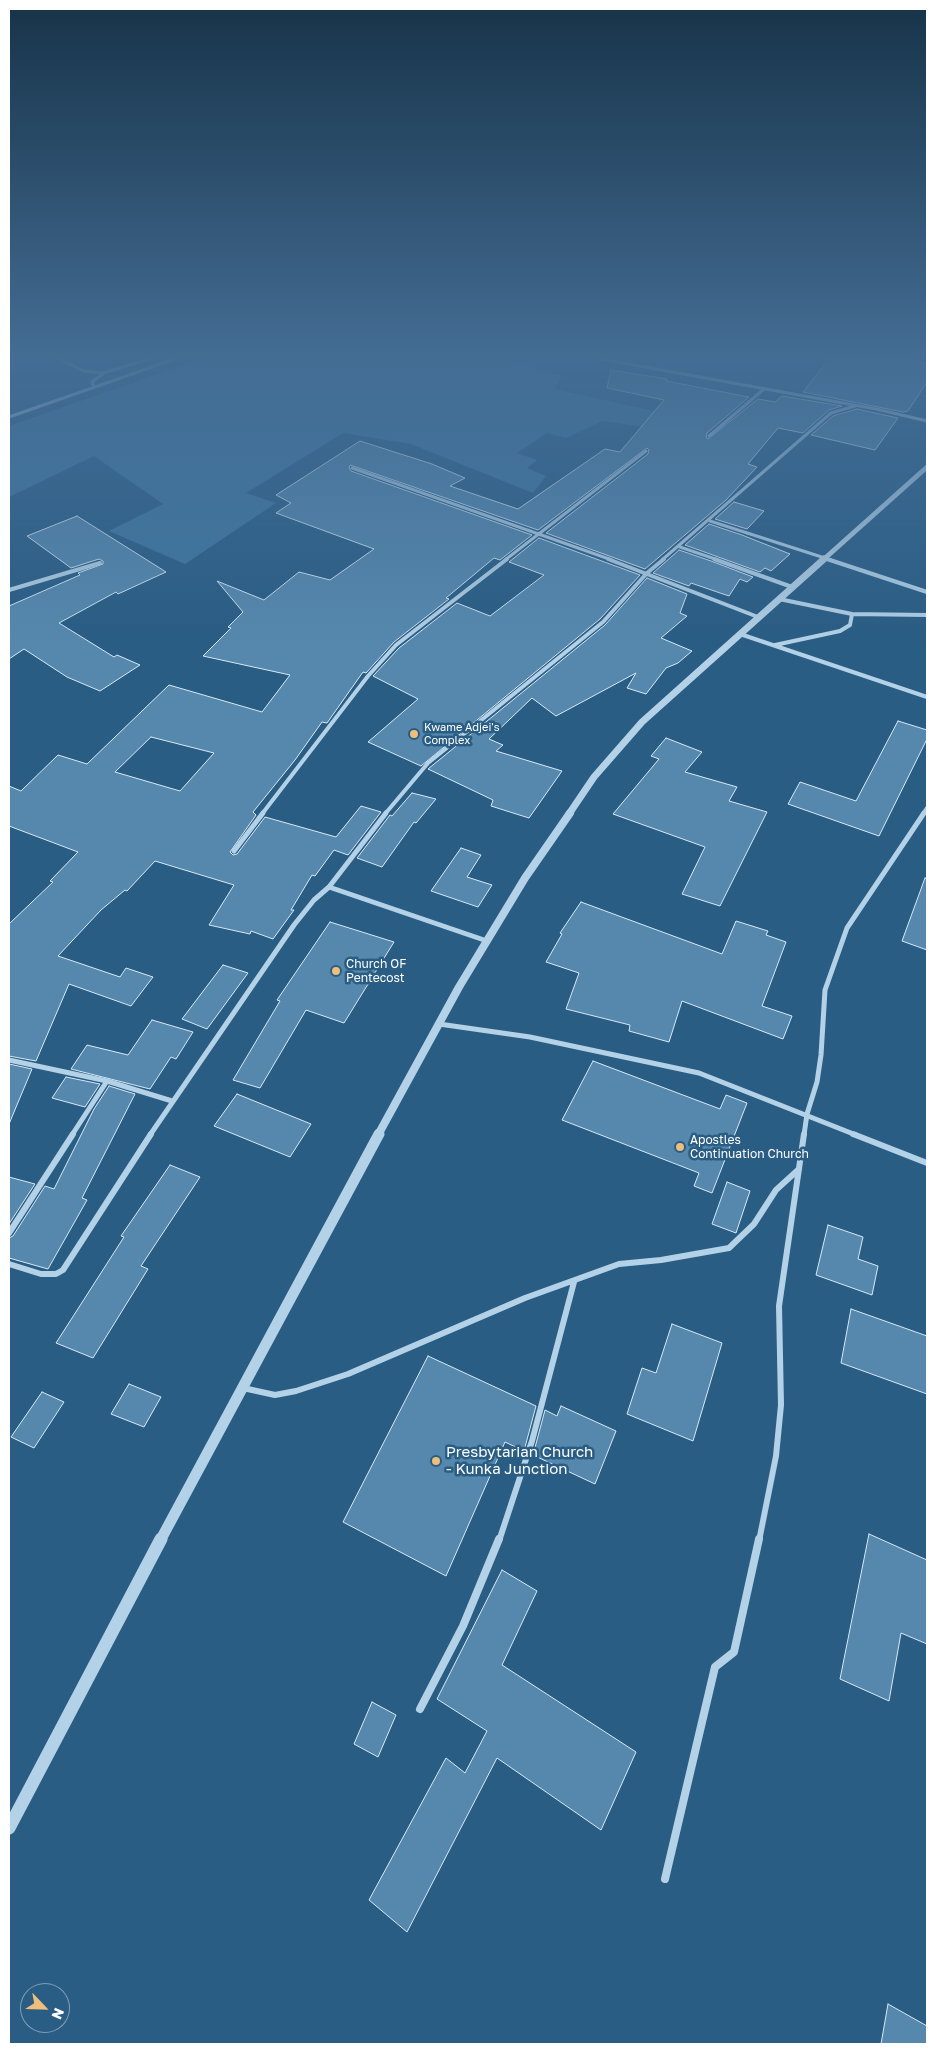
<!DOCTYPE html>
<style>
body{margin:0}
#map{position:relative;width:936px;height:2053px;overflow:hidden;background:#2a5d84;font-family:"Golos Text",sans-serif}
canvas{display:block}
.frame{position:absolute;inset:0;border:10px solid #fff;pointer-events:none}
.north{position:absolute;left:20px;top:1983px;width:50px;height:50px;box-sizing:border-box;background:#2a5d84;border:1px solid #7f9eb5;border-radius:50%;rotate:114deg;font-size:14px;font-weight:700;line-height:20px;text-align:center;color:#fff}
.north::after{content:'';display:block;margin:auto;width:18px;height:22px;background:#edbe7c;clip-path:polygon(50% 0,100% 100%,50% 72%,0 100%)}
</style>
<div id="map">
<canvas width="936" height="2053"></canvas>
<div class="frame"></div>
<div class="north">N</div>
</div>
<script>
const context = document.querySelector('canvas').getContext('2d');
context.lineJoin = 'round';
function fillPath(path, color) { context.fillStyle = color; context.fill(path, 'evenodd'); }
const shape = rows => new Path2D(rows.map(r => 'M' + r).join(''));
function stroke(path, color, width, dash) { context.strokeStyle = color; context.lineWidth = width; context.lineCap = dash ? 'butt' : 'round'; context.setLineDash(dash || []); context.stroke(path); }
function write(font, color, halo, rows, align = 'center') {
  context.font = font + ' "Golos Text",sans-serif'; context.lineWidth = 5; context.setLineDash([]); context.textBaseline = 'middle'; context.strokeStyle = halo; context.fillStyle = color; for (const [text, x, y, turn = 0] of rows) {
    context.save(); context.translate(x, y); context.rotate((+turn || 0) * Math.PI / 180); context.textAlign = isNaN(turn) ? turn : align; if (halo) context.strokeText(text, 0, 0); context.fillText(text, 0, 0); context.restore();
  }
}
fillPath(shape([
 [201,359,504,359,562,376,554,389,672,415,654,428,602,421,566,438,547,433,517,453,537,460,527,468,546,476,533,493,411,444,343,433,246,493,276,503,185,564,109,531,163,504,94,456,9,497,9,426]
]), '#3f77a0');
const building = shape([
 [829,359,905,359,907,362,927,368,927,382,908,411,903,412,803,392,829,359],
 [611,370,667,379,666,381,749,397,707,433,706,437,708,439,758,399,775,402,782,396,842,406,829,410,803,433,778,428,748,464,757,467,726,500,645,569,546,533,648,454,649,450,647,448,538,530,350,465,349,468,351,471,532,535,500,560,494,558,446,598,449,599,394,642,366,673,363,672,327,723,322,722,295,760,253,812,256,815,230,852,233,855,237,854,265,817,336,837,361,806,381,812,348,855,334,850,315,876,312,875,291,910,294,910,273,939,251,931,250,934,209,925,234,885,155,861,127,891,125,890,101,910,58,956,120,977,126,968,153,977,131,1006,69,984,36,1061,9,1056,9,924,53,882,50,881,78,852,9,826,9,786,21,791,58,755,87,764,169,685,262,712,290,675,203,656,231,628,228,627,243,612,217,581,264,600,299,572,330,580,374,549,276,513,291,503,276,495,360,441,432,464,465,478,450,486,518,509,605,449,620,452,664,400,607,388,611,370],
 [151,737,214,753,180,791,115,772,151,737],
 [857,409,898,418,875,450,811,435,833,416,857,409],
 [734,502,764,511,747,529,715,519,734,502],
 [77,516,166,572,118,594,116,592,59,623,114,657,117,655,140,665,100,691,67,677,24,649,9,659,9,606,80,575,78,573,103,564,103,561,99,559,71,568,27,536,77,516],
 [709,524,742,535,790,554,771,571,765,568,760,572,685,545,709,524],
 [539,538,640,575,600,619,421,766,368,742,418,699,373,676,399,648,457,603,490,616,544,575,509,562,539,538],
 [679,550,711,561,753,577,747,582,740,579,729,596,691,583,689,586,653,573,679,550],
 [647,578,687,594,680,613,687,616,661,638,692,651,678,663,666,668,646,694,627,688,636,673,556,716,532,698,489,739,503,745,496,751,562,771,529,818,491,806,493,800,428,769,605,625,647,578],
 [898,721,927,730,927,739,879,836,788,804,800,782,856,801,898,721],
 [666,738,702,752,685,772,737,787,729,801,767,812,720,906,682,894,705,847,613,814,659,759,651,756,666,738],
 [412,793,436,799,416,823,414,822,382,867,357,858,390,815,392,816,412,793],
 [461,848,481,855,467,877,492,885,478,907,431,891,461,848],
 [925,878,927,879,927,950,902,941,925,878],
 [581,902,722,954,736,921,768,931,766,935,786,942,762,1006,792,1016,783,1039,682,1001,669,1042,629,1031,630,1025,566,1009,579,973,546,962,562,934,560,933,581,902],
 [330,922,394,942,344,1023,306,1010,260,1088,233,1080,280,1001,277,1000,330,922],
 [223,965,248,973,207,1029,182,1019,223,965],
 [152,1020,193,1032,176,1059,171,1057,150,1089,71,1069,87,1045,128,1055,152,1020],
 [593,1061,720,1109,726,1095,747,1103,712,1193,694,1186,699,1173,562,1120,593,1061],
 [9,1064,32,1069,9,1124,9,1064],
 [66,1077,100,1084,85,1107,52,1098,66,1077],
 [109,1086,135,1094,82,1198,87,1200,48,1269,9,1258,9,1238,13,1236,45,1186,54,1189,94,1109,109,1086],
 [237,1094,311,1124,290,1157,214,1126,237,1094],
 [170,1165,200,1177,141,1266,148,1269,93,1358,56,1343,124,1237,121,1236,170,1165],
 [9,1177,35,1184,9,1224,9,1177],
 [727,1182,750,1191,736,1233,712,1224,727,1182],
 [828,1225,863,1237,858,1259,878,1266,872,1295,816,1275,828,1225],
 [851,1309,927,1336,927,1394,841,1363,851,1309],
 [672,1324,722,1343,693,1441,627,1414,642,1368,656,1373,672,1324],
 [428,1356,536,1406,524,1451,505,1442,446,1576,343,1522,428,1356],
 [129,1384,161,1397,144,1427,111,1414,129,1384],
 [42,1392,64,1402,34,1448,11,1437,42,1392],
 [561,1406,616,1431,595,1484,533,1455,545,1410,557,1416,561,1406],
 [869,1534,927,1560,927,1644,901,1633,889,1701,840,1679,869,1534],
 [502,1570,537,1591,502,1665,636,1752,601,1830,497,1758,407,1932,369,1900,446,1758,465,1773,487,1731,437,1699,502,1570],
 [372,1702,396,1715,378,1757,354,1744,372,1702],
 [888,2004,927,2026,927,2044,881,2044,888,2004]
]);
fillPath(building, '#5688ad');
stroke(building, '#d7e9f6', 1);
stroke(shape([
 [61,359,83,371,103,373,149,359],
 [601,359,876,409,927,421],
 [908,359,927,365],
 [95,387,92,384,93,381,103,374],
 [9,417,175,359],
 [709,436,764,389],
 [352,468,612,560],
 [710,521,831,560],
 [680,547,718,560],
 [505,560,646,451],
 [662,560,831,413,855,406]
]), '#b4d2e7', 3);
stroke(shape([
 [608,559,758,617],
 [714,559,792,587],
 [827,559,927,592],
 [9,590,100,563],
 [779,599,852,614,927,615],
 [740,634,927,697],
 [775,645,840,631,850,625,852,614],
 [262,814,368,676,396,645,507,559],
 [385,814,428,763,603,622,647,573,664,559],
 [923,814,927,808]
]), '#b4d2e7', 4);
stroke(shape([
 [234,851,263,813],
 [329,887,487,941],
 [439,1024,530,1037,699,1073,856,1135],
 [9,1060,107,1081,172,1101],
 [72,1135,107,1081],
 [150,1135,294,925,314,900,329,887,386,813],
 [804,1135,807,1114,817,1082,821,1055,825,990,847,928,924,813]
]), '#b4d2e7', 5);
stroke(shape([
 [853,1134,927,1163],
 [9,1233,73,1134],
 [9,1264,41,1274,56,1274,63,1270,151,1134],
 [243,1388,275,1395,296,1391,348,1374,525,1298,619,1264,661,1260,729,1248,754,1224,776,1190,799,1169],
 [499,1541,532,1441,574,1282],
 [759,1541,776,1456,781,1405,779,1306,804,1134]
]), '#b4d2e7', 6);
stroke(shape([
 [420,1709,463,1626,499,1539],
 [665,1879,715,1667,734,1652,759,1539]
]), '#b4d2e7', 8);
stroke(shape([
 [823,560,927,467]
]), '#b4d2e7', 5);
stroke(shape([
 [569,814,594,777,642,722,824,559]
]), '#b4d2e7', 7);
stroke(shape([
 [378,1135,459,987,525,878,570,813]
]), '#b4d2e7', 8);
stroke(shape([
 [160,1541,379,1134]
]), '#b4d2e7', 11);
stroke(shape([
 [9,1828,161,1539]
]), '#b4d2e7', 13);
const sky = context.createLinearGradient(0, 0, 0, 647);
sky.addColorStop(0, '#173349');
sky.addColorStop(0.55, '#446d94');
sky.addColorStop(1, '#446d9400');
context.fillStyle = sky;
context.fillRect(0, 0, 936, 647);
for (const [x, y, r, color] of [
 [414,734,5,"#edbe7c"],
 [336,971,5,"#edbe7c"],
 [680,1147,5,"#edbe7c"],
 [436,1461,5,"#edbe7c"]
]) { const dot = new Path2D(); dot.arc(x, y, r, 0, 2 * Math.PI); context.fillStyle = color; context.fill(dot); stroke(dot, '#2a5d84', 2); }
write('11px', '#fff', '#2a5d84', [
 ["Kwame Adjei's",424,728],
 ["Complex",424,741]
], 'left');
write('12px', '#fff', '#2a5d84', [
 ["Church OF",346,964],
 ["Pentecost",346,978],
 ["Apostles",690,1140],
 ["Continuation Church",690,1154]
], 'left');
write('15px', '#fff', '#2a5d84', [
 ["Presbytarian Church",446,1452],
 ["- Kunka Junction",446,1469]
], 'left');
</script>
